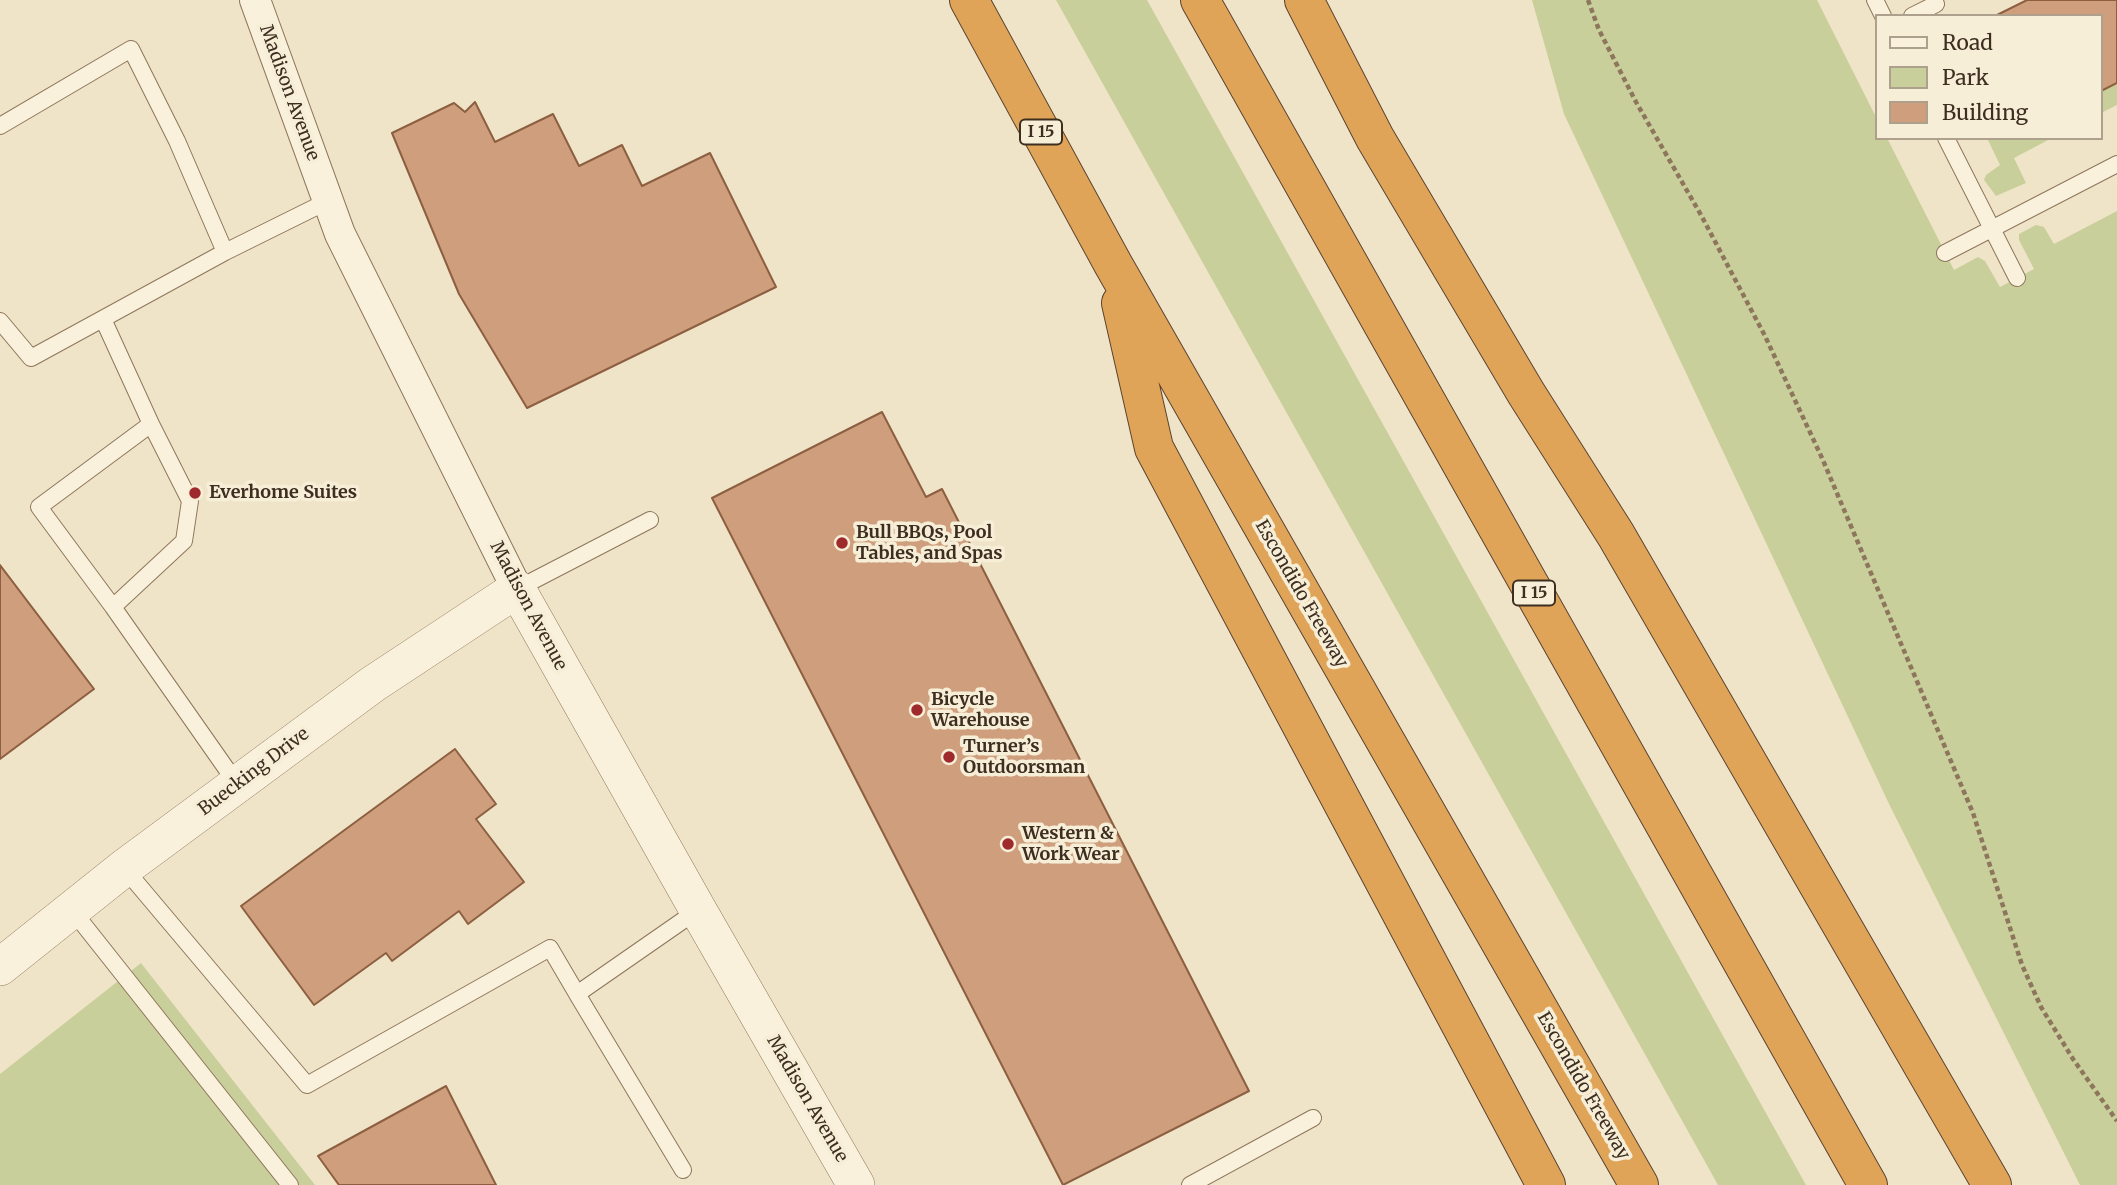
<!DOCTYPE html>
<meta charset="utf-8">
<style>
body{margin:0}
#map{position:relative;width:2117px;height:1185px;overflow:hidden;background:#f0e4c8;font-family:Merriweather,serif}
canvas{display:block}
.legend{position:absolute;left:1875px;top:14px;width:228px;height:126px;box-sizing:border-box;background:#f7eed8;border:2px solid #ada18e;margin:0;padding:9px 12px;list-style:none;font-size:21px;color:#3d2e20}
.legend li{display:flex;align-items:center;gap:14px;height:35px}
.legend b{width:35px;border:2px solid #ada18e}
</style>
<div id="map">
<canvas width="2117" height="1185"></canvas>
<ul class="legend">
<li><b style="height:9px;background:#faf1dc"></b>Road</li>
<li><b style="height:19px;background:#c9cf9b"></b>Park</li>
<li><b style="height:19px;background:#cf9f7d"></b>Building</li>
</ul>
</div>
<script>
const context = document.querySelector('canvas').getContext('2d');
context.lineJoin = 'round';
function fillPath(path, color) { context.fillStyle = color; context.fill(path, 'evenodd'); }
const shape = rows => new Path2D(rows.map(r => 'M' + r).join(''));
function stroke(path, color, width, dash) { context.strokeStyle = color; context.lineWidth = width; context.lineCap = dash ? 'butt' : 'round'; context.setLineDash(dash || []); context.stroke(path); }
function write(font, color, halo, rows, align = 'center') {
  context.font = font + ' Merriweather,serif'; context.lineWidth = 7; context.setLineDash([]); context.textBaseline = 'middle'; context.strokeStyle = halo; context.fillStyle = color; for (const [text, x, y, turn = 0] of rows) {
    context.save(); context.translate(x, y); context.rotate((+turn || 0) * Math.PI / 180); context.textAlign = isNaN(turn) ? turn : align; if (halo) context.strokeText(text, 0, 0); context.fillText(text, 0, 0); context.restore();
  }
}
fillPath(shape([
 [1056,0,1147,0,1806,1185,1718,1185],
 [1532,0,1817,0,1877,119,1877,138,1887,138,1954,270,1978,257,1985,261,2000,287,2034,269,2019,240,2019,234,2036,225,2044,227,2054,244,2117,211,2117,1185,2080,1185,1890,806,1564,114],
 [2117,83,2117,105,2101,113,2101,91],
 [1987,138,2004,139,2052,138,2014,158,2026,183,1996,196,1984,180,1986,175,2000,165],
 [141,963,315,1185,0,1185,0,1074]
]), '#c9cf9b');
const building = shape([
 [2027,0,2117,0,2117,83,2101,91,2101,16,1995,16,2027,0],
 [475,102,495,142,553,114,579,166,622,145,642,186,710,153,776,287,527,408,459,294,392,133,454,103,465,112,475,102],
 [882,412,926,497,942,489,1249,1091,1063,1185,712,498,882,412],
 [0,565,94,689,0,759,0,565],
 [455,749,496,804,476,819,524,882,468,924,459,911,392,961,386,953,314,1005,241,906,455,749],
 [446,1086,496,1185,339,1185,318,1156,446,1086]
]);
fillPath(building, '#cf9f7d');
stroke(building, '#8d5f41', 2);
const service = shape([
 [1875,0,1883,16],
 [1912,16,1936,4],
 [0,126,131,49,177,141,225,252],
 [1946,138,2017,278],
 [1945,253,2117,164],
 [103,319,151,424,39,507,113,607,237,784],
 [0,321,31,358,225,252,328,201],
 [517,589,650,520],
 [113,607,184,541,190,501,151,424],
 [124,868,307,1085,550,948,577,994,698,910],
 [72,910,290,1185],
 [577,994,683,1170],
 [1190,1185,1313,1118]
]);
const minor = shape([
 [255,0,340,234,517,589]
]);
const tertiary = shape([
 [0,967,124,868,373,684,517,589,698,910,856,1185]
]);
const motorway = shape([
 [969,0,1113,264,1639,1185],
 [1200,0,1868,1185],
 [1304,0,1375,138,1526,393,1616,535,1992,1185],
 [1121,303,1154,448,1546,1185]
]);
stroke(service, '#8d765c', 18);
stroke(minor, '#8d765c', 32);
stroke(tertiary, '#8d765c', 38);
stroke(motorway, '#5b4430', 40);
stroke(shape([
 [1588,0,1599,30,1636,102,1701,215,1765,336,1822,458,1973,813,2022,965,2041,1007,2073,1059,2117,1121]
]), '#8d765c', 4.5, [5, 3.5]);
stroke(service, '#faf1dc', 16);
stroke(minor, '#faf1dc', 30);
stroke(tertiary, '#faf1dc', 37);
stroke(motorway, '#e0a458', 38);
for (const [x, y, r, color] of [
 [195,493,7,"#9e2a2b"],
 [842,543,7,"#9e2a2b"],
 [917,710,7,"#9e2a2b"],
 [949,757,7,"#9e2a2b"],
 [1008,844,7,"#9e2a2b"]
]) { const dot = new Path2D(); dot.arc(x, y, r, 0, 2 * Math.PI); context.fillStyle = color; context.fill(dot); stroke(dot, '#f7eed8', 2.5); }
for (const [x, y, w] of [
 [1041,132,42],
 [1534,593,42]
]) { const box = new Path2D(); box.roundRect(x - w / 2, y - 12.5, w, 25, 5); context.fillStyle = '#f7eed8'; context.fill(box); stroke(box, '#3d2e20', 2); }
write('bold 16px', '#3d2e20', null, [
 ["I 15",1041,132],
 ["I 15",1534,593]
]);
write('18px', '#3d2e20', '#f7eed8', [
 ["Madison Avenue",289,93,70],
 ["Escondido Freeway",1301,594,60],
 ["Madison Avenue",528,606,62],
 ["Buecking Drive",254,772,-37],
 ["Escondido Freeway",1583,1086,60],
 ["Madison Avenue",807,1099,60]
]);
write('bold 18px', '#3d2e20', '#f7eed8', [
 ["Everhome Suites",209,493],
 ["Bull BBQs, Pool",856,533],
 ["Tables, and Spas",856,554],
 ["Bicycle",931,700],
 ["Warehouse",931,721],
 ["Turner’s",963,747],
 ["Outdoorsman",963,768],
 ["Western &",1022,834],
 ["Work Wear",1022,855]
], 'left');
</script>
